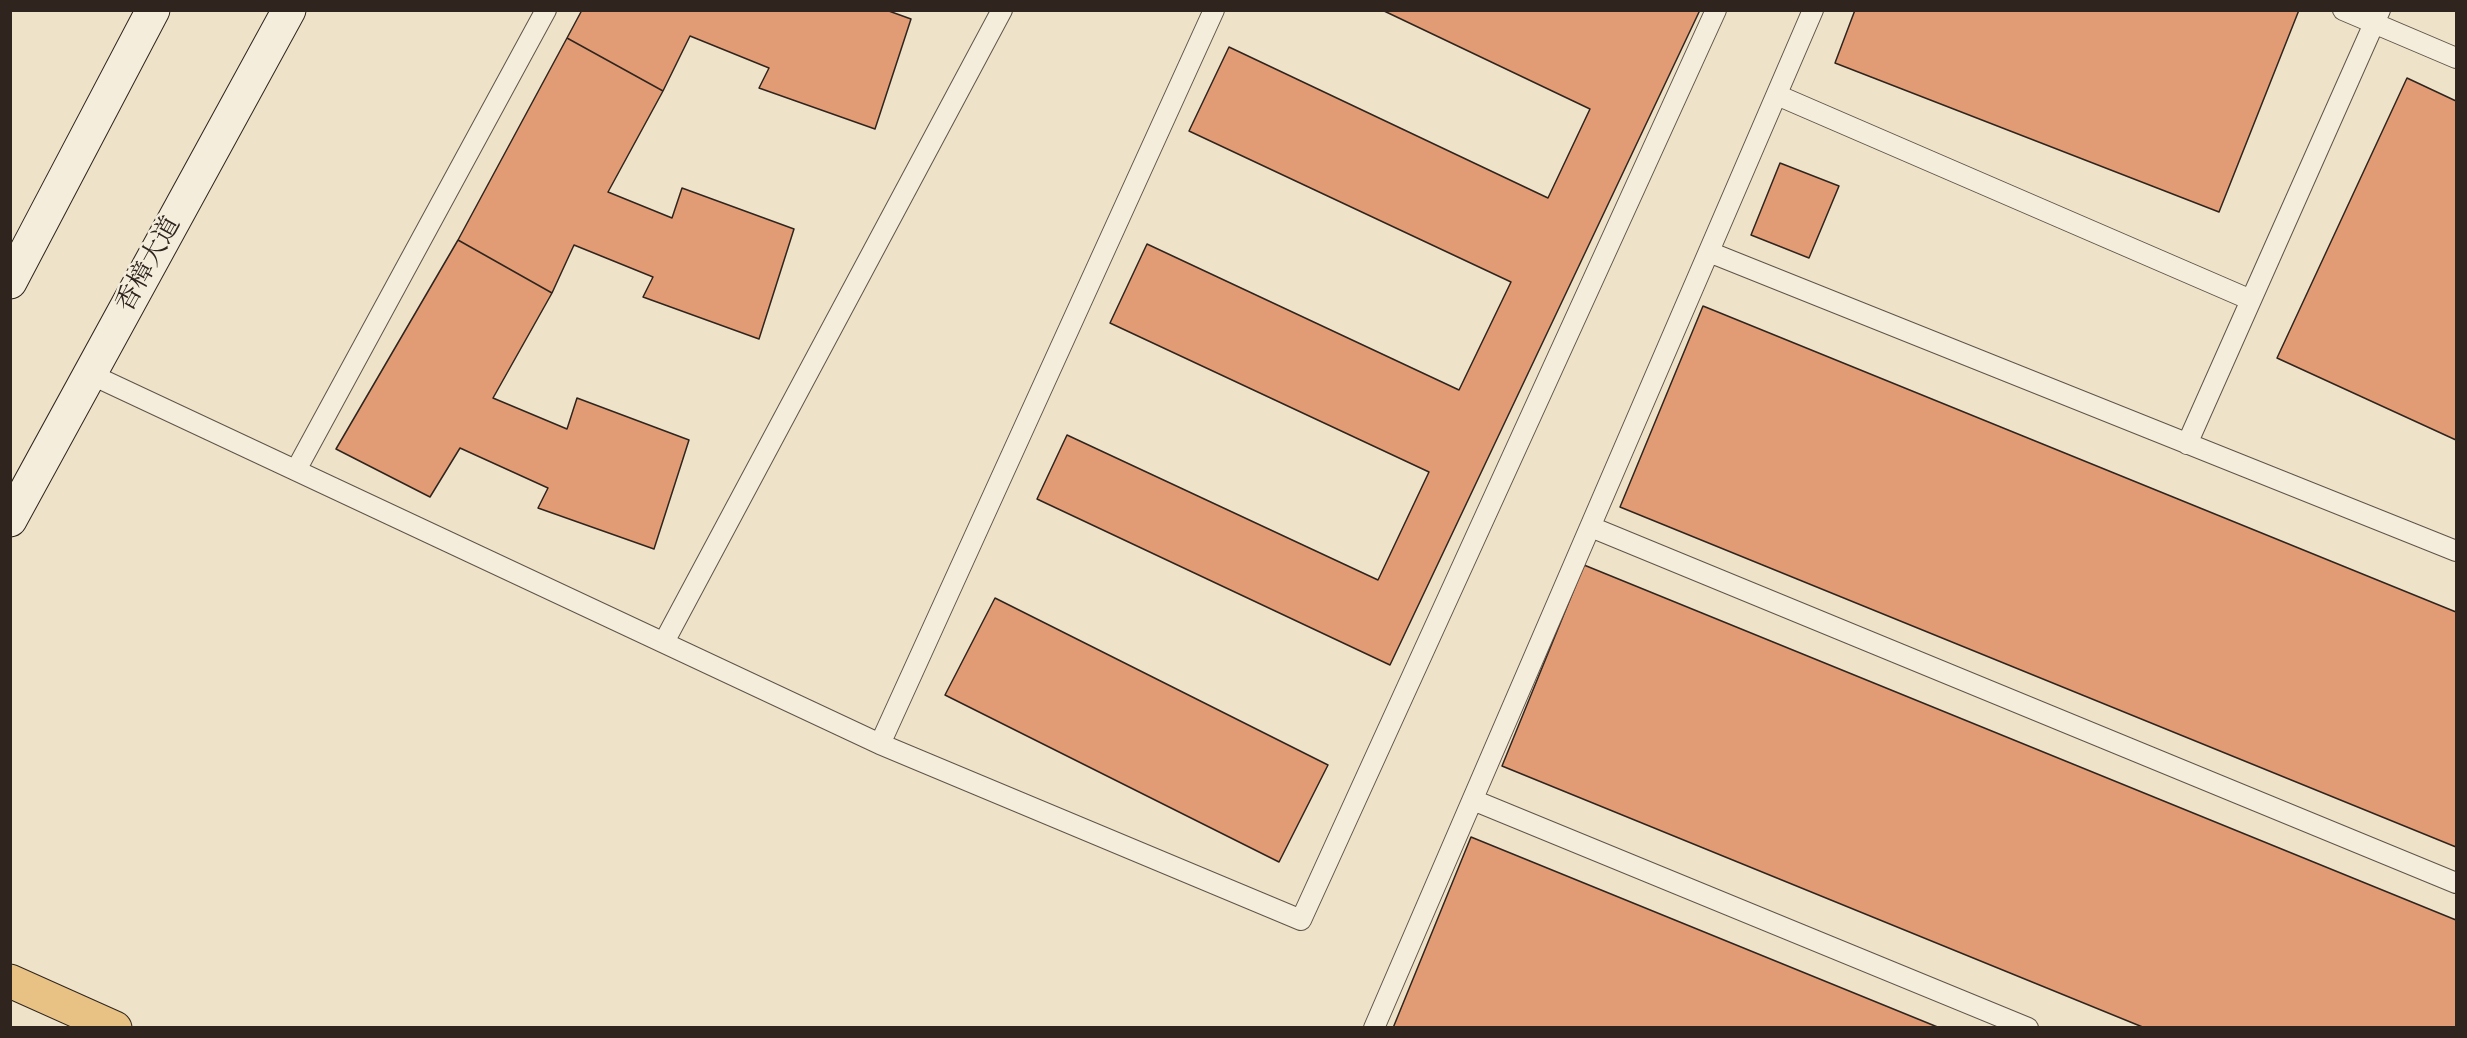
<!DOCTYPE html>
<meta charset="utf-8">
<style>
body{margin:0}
#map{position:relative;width:2467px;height:1038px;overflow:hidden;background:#eee3c9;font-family:"IM FELL Double Pica",serif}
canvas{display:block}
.frame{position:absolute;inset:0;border:12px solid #30251e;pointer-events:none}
</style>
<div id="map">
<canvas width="2467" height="1038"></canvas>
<div class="frame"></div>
</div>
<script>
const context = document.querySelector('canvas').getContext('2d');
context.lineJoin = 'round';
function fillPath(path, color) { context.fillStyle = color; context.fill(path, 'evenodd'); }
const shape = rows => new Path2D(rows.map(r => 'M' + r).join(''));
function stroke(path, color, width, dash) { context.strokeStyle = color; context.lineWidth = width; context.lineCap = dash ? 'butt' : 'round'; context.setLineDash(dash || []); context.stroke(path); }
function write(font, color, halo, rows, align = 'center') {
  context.font = font + ' "IM FELL Double Pica","Noto Serif SC",serif'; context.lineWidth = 5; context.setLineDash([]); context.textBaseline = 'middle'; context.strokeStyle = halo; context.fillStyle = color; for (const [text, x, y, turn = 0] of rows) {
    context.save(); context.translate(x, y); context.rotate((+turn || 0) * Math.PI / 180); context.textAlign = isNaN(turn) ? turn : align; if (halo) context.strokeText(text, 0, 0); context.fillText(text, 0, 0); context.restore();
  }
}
const building = shape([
 [582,10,886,10,911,19,875,129,759,88,769,68,690,36,663,91,567,38,582,10],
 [1382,10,1700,10,1390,665,1037,499,1067,435,1378,580,1429,472,1110,323,1147,244,1459,390,1511,282,1189,131,1229,47,1548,198,1590,109,1382,10],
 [1855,10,2299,10,2219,212,1835,63,1855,10],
 [567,38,663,91,608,192,672,218,682,188,794,229,759,339,643,297,653,277,574,245,552,293,458,240,567,38],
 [2407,78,2456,101,2456,440,2277,358,2407,78],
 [1780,163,1839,186,1809,258,1751,235,1780,163],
 [458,240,552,293,493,398,567,429,577,398,689,440,654,549,538,508,548,488,460,448,430,497,336,449,458,240],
 [1703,306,2456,612,2456,847,1620,507,1703,306],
 [1584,565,2456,920,2456,1028,2145,1028,1502,766,1584,565],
 [995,598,1328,765,1279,862,945,695,995,598],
 [1471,837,1940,1028,1393,1028,1471,837]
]);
fillPath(building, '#e19c75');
stroke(building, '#30251e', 1.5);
const service = shape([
 [2343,10,2456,58],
 [1777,95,2251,300],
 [1709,252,2456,551],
 [90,374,880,744,1301,920,1716,10],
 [2187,444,2380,10],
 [296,470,546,10],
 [1591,527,2456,883],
 [664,642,1002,10],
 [880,744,1214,10],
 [1473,800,2028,1028],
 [1374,1028,1813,10]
]);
const secondary = shape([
 [10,282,153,10],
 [10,520,289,10]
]);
const primary = shape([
 [10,981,115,1028]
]);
stroke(service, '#605449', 22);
stroke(secondary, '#30251e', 35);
stroke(primary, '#30251e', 35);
stroke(service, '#f4eddc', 20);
stroke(secondary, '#f4eddc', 33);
stroke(primary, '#e7c284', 33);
write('26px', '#30251e', '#f4eddc', [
 ["香樟大道",150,265,-61]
]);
</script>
